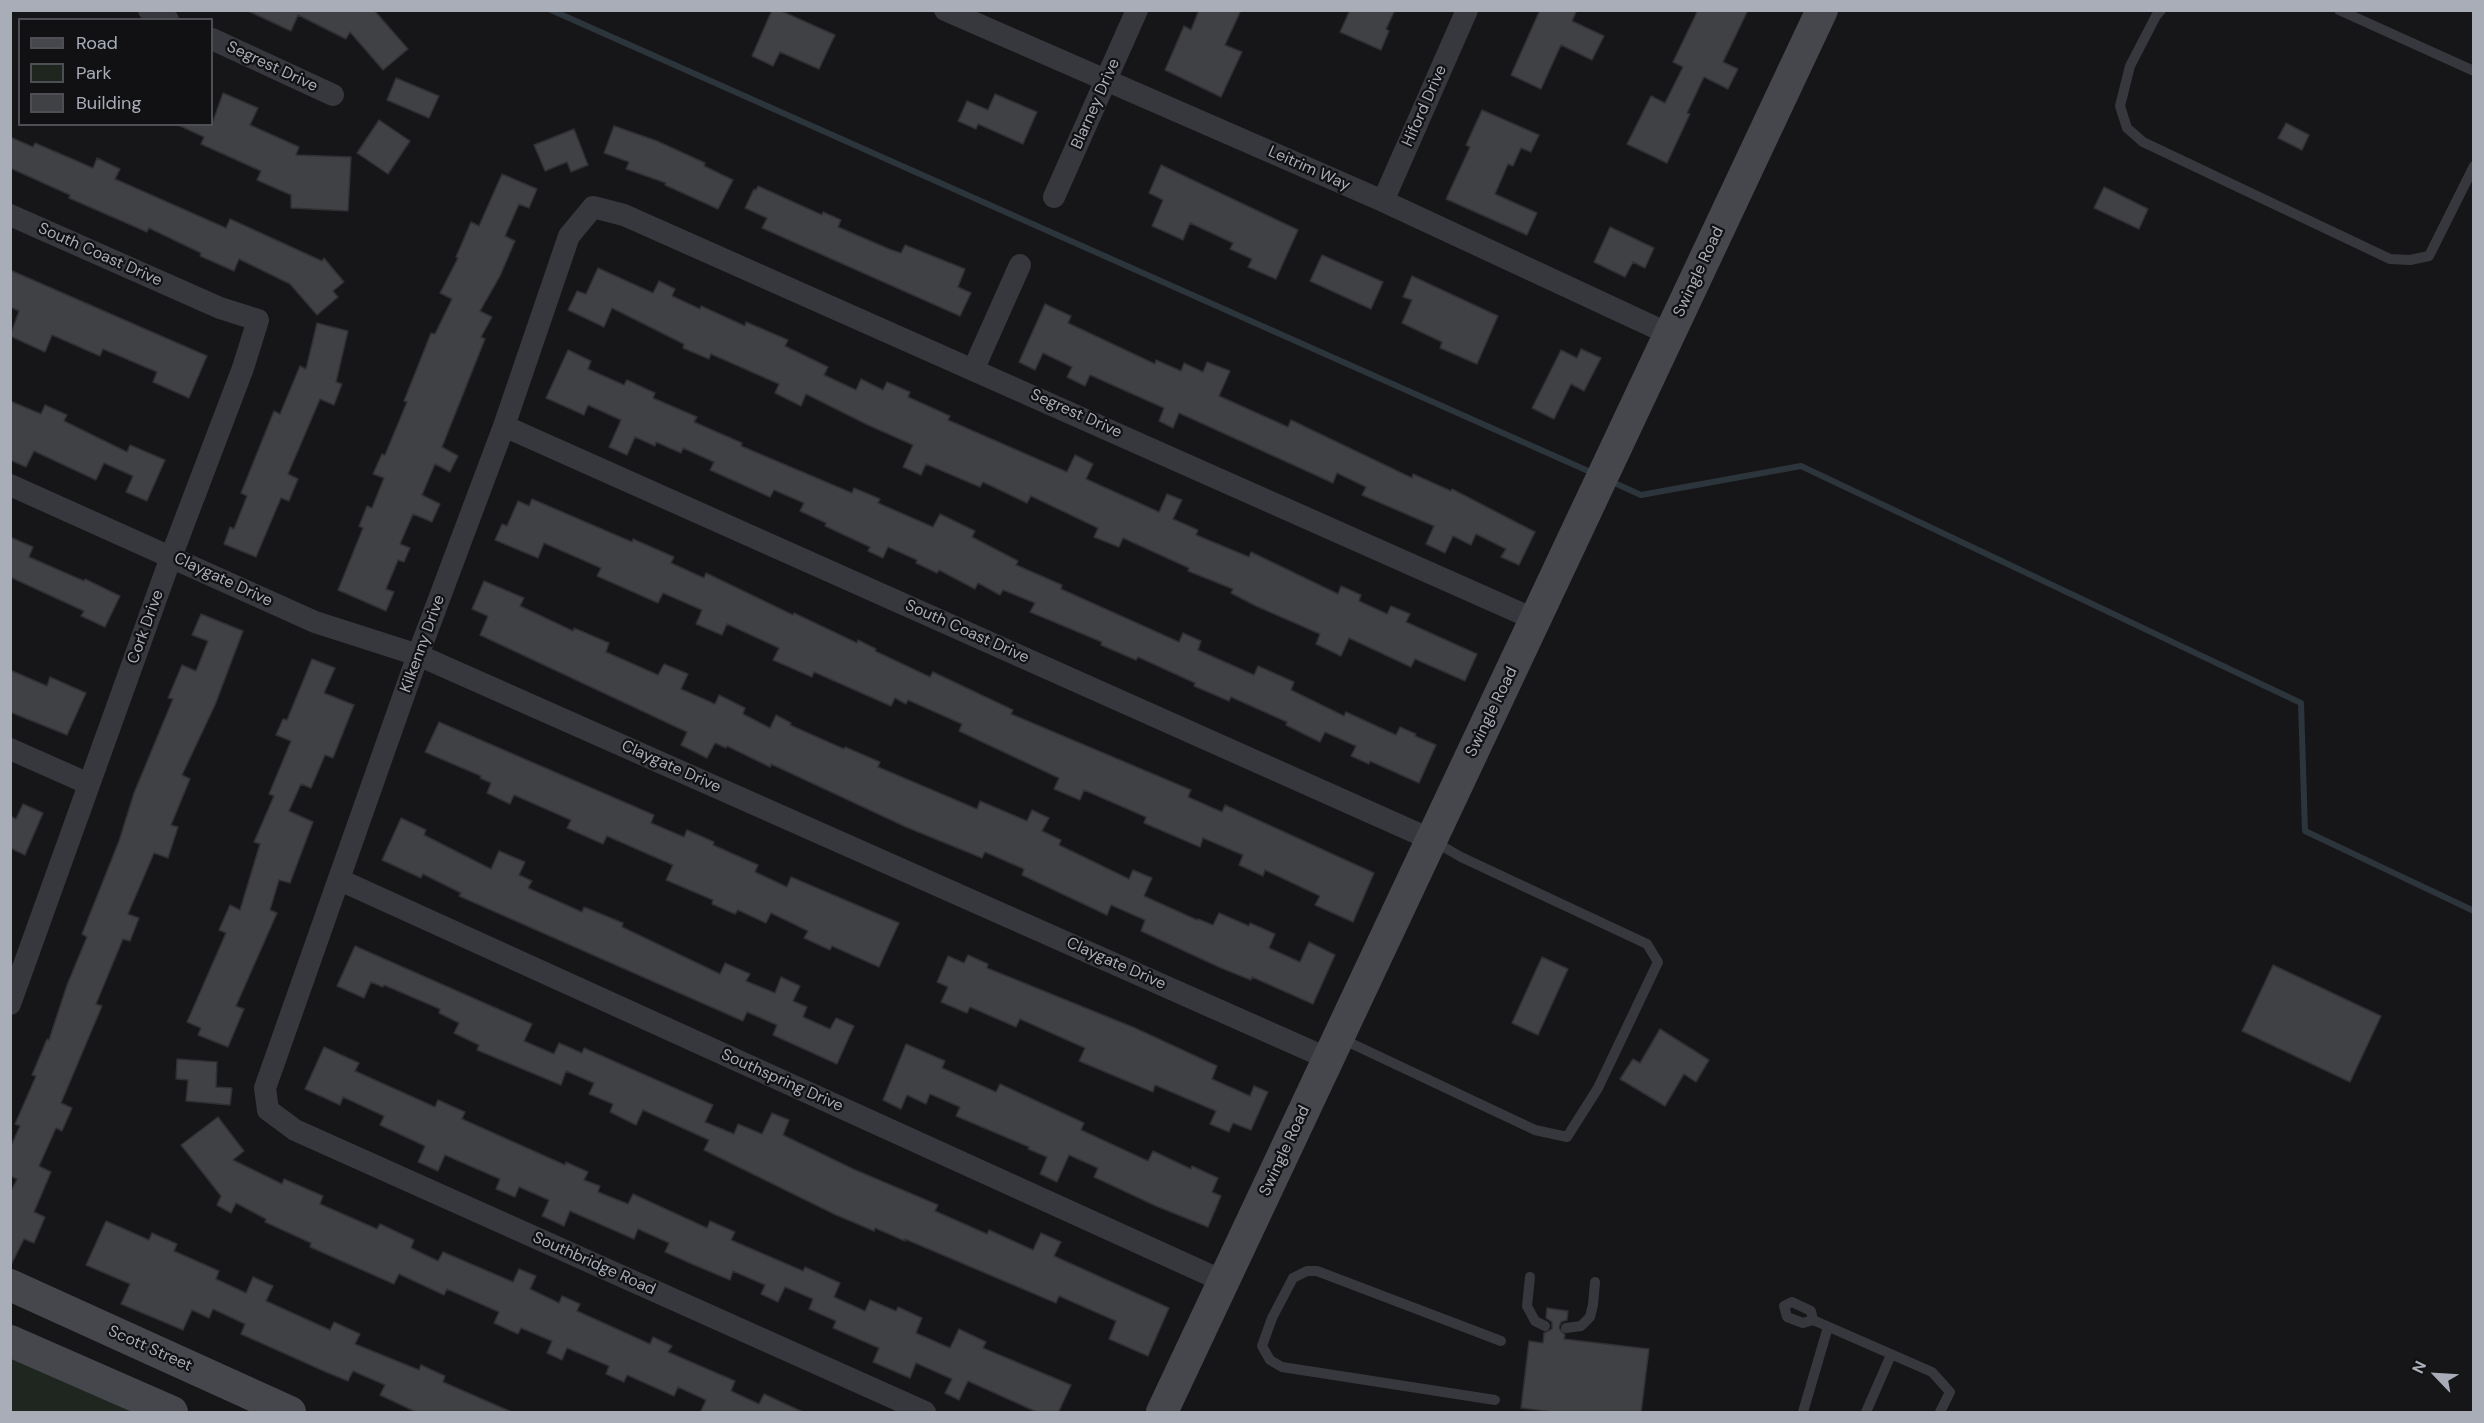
<!DOCTYPE html>
<style>
body{margin:0}
#map{position:relative;width:2484px;height:1423px;overflow:hidden;background:#161618;font-family:"DM Sans",sans-serif}
canvas{display:block}
.frame{position:absolute;inset:0;border:12px solid #a8adb8;pointer-events:none}
.legend{position:absolute;left:18px;top:18px;width:195px;height:108px;box-sizing:border-box;background:#111113;border:2px solid #4d4f55;margin:0;padding:8px 10px;list-style:none;font-size:18px;color:#a8adb8}
.legend li{display:flex;align-items:center;gap:12px;height:30px}
.legend b{width:30px;border:2px solid #4d4f55}
.north{position:absolute;left:2406px;top:1345px;width:60px;height:60px;-webkit-text-stroke:4px #111113;paint-order:stroke;rotate:295deg;font-size:16px;font-weight:700;line-height:24px;text-align:center;color:#a8adb8}
.north::after{content:'';display:block;margin:auto;width:21px;height:27px;background:#a8adb8;clip-path:polygon(50% 0,100% 100%,50% 72%,0 100%)}
</style>
<div id="map">
<canvas width="2484" height="1423"></canvas>
<div class="frame"></div>
<ul class="legend">
<li><b style="height:8px;background:#45474d"></b>Road</li>
<li><b style="height:16px;background:#1e261f"></b>Park</li>
<li><b style="height:16px;background:#404145"></b>Building</li>
</ul>
<div class="north">N</div>
</div>
<script>
const context = document.querySelector('canvas').getContext('2d');
context.lineJoin = 'round';
function fillPath(path, color) { context.fillStyle = color; context.fill(path, 'evenodd'); }
const shape = rows => new Path2D(rows.map(r => 'M' + r).join(''));
function stroke(path, color, width, dash) { context.strokeStyle = color; context.lineWidth = width; context.lineCap = dash ? 'butt' : 'round'; context.setLineDash(dash || []); context.stroke(path); }
function write(font, color, halo, rows, align = 'center') {
  context.font = font + ' "DM Sans",sans-serif'; context.lineWidth = 4.5; context.setLineDash([]); context.textBaseline = 'middle'; context.strokeStyle = halo; context.fillStyle = color; for (const [text, x, y, turn = 0] of rows) {
    context.save(); context.translate(x, y); context.rotate((+turn || 0) * Math.PI / 180); context.textAlign = isNaN(turn) ? turn : align; if (halo) context.strokeText(text, 0, 0); context.fillText(text, 0, 0); context.restore();
  }
}
fillPath(shape([
 [11,1330,188,1412,11,1412]
]), '#1e261f');
stroke(shape([
 [551,10,1595,474],
 [1610,481,1641,495,1801,466,2301,703,2305,831,2474,911]
]), '#2c353c', 6);
const building = shape([
 [246,10,374,10,408,49,383,70,350,32,346,39,298,15,291,31,246,10],
 [772,10,779,10,835,35,819,69,780,52,773,66,752,56,772,10],
 [1199,10,1241,10,1225,45,1242,52,1221,97,1165,70,1184,26,1191,30,1199,10],
 [1350,10,1395,10,1386,29,1389,31,1381,50,1340,32,1350,10],
 [1540,10,1577,10,1572,21,1604,36,1592,60,1561,45,1541,89,1511,75,1540,10],
 [1698,10,1748,10,1723,62,1738,69,1728,89,1704,77,1687,113,1690,114,1667,163,1627,144,1651,96,1665,103,1683,67,1673,62,1698,10],
 [396,78,439,96,429,118,387,100,396,78],
 [223,93,258,108,250,125,299,147,296,155,351,157,348,211,291,208,291,195,257,180,261,171,201,144,204,137,176,124,212,124,223,93],
 [995,94,1037,112,1023,144,978,124,976,129,958,121,967,101,988,110,995,94],
 [1482,110,1539,135,1531,152,1521,148,1513,166,1508,164,1495,194,1537,213,1527,235,1446,199,1470,147,1466,145,1482,110],
 [379,120,410,141,388,174,357,153,379,120],
 [2286,123,2309,135,2302,150,2278,138,2286,123],
 [614,126,657,141,705,163,704,166,733,180,718,209,665,185,666,183,626,169,629,162,604,153,614,126],
 [574,129,588,165,571,172,567,162,545,171,534,145,574,129],
 [10,137,33,147,35,143,93,168,97,158,120,169,115,179,226,228,230,219,322,261,324,258,344,282,333,291,338,297,317,315,290,284,239,259,234,271,200,256,201,253,149,228,147,232,69,198,70,195,10,168,10,137],
 [1161,165,1298,230,1276,279,1248,267,1252,259,1230,249,1233,243,1190,223,1183,240,1152,226,1163,200,1149,193,1161,165],
 [502,174,537,189,529,208,519,204,505,236,515,241,500,276,480,311,492,317,481,337,485,339,442,447,458,456,450,472,435,464,422,495,440,504,432,522,413,514,400,544,410,548,404,562,398,560,386,589,394,592,386,611,338,590,363,528,359,526,367,506,372,508,384,478,373,474,382,454,385,455,407,402,404,401,431,333,435,334,452,299,440,293,458,258,456,257,471,222,479,226,502,174],
 [758,186,822,215,823,212,841,220,838,227,889,249,901,253,905,245,965,269,958,287,971,293,960,316,762,228,767,218,745,208,754,189,756,190,758,186],
 [2104,187,2148,209,2139,229,2094,208,2104,187],
 [1610,227,1654,248,1645,268,1633,262,1625,277,1594,262,1610,227],
 [1322,255,1383,282,1371,309,1310,281,1322,255],
 [598,268,653,293,659,281,675,289,672,296,700,309,701,306,745,326,746,322,788,340,785,346,828,367,824,375,856,390,861,379,883,390,887,382,910,392,908,397,950,416,948,420,1067,472,1075,455,1093,464,1086,479,1159,512,1167,494,1182,500,1173,519,1198,530,1196,535,1249,557,1251,552,1338,594,1341,586,1361,595,1359,601,1387,614,1391,606,1410,614,1406,622,1477,654,1465,681,1415,659,1411,667,1349,638,1341,656,1316,644,1320,634,1256,606,1231,593,1233,589,1188,571,1189,568,1123,538,1119,547,1094,537,1098,528,1031,496,1027,503,983,482,980,487,926,464,921,475,903,467,913,445,868,425,806,394,801,406,775,393,779,384,711,354,709,359,683,348,684,344,612,308,604,327,568,310,577,291,586,294,598,268],
 [10,270,207,356,189,398,153,382,157,372,103,349,100,356,52,335,45,352,10,336,19,311,10,307,10,270],
 [1412,276,1498,316,1477,364,1440,348,1442,342,1402,323,1412,300,1403,297,1412,276],
 [1045,304,1071,316,1068,323,1155,364,1156,360,1181,371,1184,363,1203,372,1207,362,1230,371,1219,396,1288,427,1291,420,1412,478,1413,474,1451,491,1452,489,1535,532,1519,565,1501,557,1506,549,1476,534,1471,545,1453,536,1445,553,1426,544,1434,526,1362,495,1366,487,1337,473,1333,483,1179,413,1173,428,1159,421,1164,408,1090,375,1085,386,1067,377,1072,367,1043,353,1035,370,1019,362,1045,304],
 [317,323,348,331,336,382,342,384,334,405,320,399,288,474,298,479,289,501,281,498,256,557,224,544,230,527,234,529,247,496,241,493,274,411,280,414,300,366,306,369,317,323],
 [1581,349,1601,358,1584,391,1571,384,1554,419,1532,408,1561,350,1577,358,1581,349],
 [568,350,591,361,588,369,624,385,627,380,655,393,653,398,697,417,694,422,742,443,741,446,852,493,854,488,880,499,878,503,933,527,940,514,975,531,972,537,1018,561,1016,565,1062,585,1061,589,1179,642,1183,633,1201,641,1198,650,1254,675,1258,666,1294,682,1291,690,1344,716,1346,712,1396,735,1400,727,1416,734,1415,736,1436,745,1419,783,1370,761,1369,764,1351,756,1356,746,1325,732,1320,742,1286,725,1287,722,1231,697,1229,701,1194,686,1195,683,1138,657,1136,660,1101,645,1102,642,1030,612,1035,603,1003,590,1000,595,978,583,975,589,939,570,937,573,916,563,917,560,888,547,883,558,868,551,870,547,825,526,826,523,800,511,804,503,774,490,770,497,710,470,714,462,683,448,681,453,656,442,655,446,635,437,627,455,609,447,621,420,588,405,584,415,546,398,568,350],
 [10,401,41,414,45,405,67,415,64,421,127,452,130,445,165,460,147,501,126,492,133,476,104,463,96,480,34,451,26,467,10,460,10,401],
 [532,499,632,542,633,539,674,557,671,563,704,578,706,573,793,615,794,613,857,643,858,640,876,649,875,651,930,677,933,672,1013,710,1011,714,1191,790,1188,797,1222,812,1225,805,1374,873,1353,922,1315,905,1320,896,1265,870,1263,876,1239,865,1243,855,1203,838,1200,847,1144,823,1146,817,1084,790,1080,800,1054,789,1059,778,959,731,962,724,908,700,906,704,895,698,891,706,814,672,812,677,773,660,779,648,727,624,722,635,696,624,702,610,663,593,658,603,597,576,601,568,544,543,538,558,495,540,502,524,507,526,518,501,529,506,532,499],
 [10,537,33,547,29,557,84,581,85,579,120,596,105,627,81,616,84,611,10,577,10,537],
 [484,581,524,598,520,606,573,631,574,628,609,643,606,652,658,675,664,664,688,674,681,689,715,704,719,695,745,708,743,714,770,728,776,715,791,723,790,725,844,749,845,747,880,762,878,767,977,809,980,801,1027,821,1032,810,1049,818,1042,831,1061,840,1059,845,1129,879,1133,870,1152,878,1144,896,1197,920,1198,919,1213,925,1219,913,1249,926,1250,923,1275,934,1269,948,1300,962,1309,942,1335,955,1313,1004,1252,977,1251,980,1221,968,1141,931,1145,920,1111,905,1107,915,1022,875,1024,869,985,852,982,858,906,827,771,764,770,767,727,746,726,748,715,743,707,758,681,745,687,732,480,635,488,616,472,609,484,581],
 [201,614,243,631,215,705,182,775,190,779,171,825,178,827,168,858,154,853,128,914,139,918,130,941,123,939,96,1004,102,1006,61,1103,72,1108,62,1131,56,1128,39,1166,51,1172,34,1212,45,1217,34,1243,24,1239,10,1267,10,1193,17,1179,10,1176,10,1148,20,1126,15,1124,36,1076,32,1075,47,1039,49,1040,67,985,87,937,82,934,119,841,134,793,173,699,168,698,182,665,196,671,208,641,192,635,201,614],
 [312,659,335,668,324,693,354,705,333,758,325,755,311,788,301,784,289,811,313,822,290,883,279,880,270,910,277,913,236,1006,244,1009,228,1047,198,1035,201,1028,187,1022,226,933,219,930,230,905,240,910,260,844,254,842,274,796,269,794,291,741,276,735,283,719,287,720,312,659],
 [10,670,47,686,50,677,86,693,67,735,10,712,10,670],
 [439,722,654,815,651,823,684,837,687,830,714,842,713,845,758,865,755,872,787,887,791,877,899,923,879,967,832,946,830,950,804,938,808,931,771,913,766,923,738,910,735,914,712,904,713,900,666,880,673,865,607,836,603,844,567,828,571,820,514,795,510,804,487,793,491,783,480,778,481,776,425,752,439,722],
 [23,804,43,813,25,855,10,848,10,816,16,819,23,804],
 [401,818,426,830,424,835,491,869,499,851,525,862,519,875,532,881,528,888,582,912,584,907,623,923,622,927,720,974,725,963,750,974,746,981,775,993,781,977,800,986,793,1001,807,1007,803,1017,830,1029,836,1018,854,1026,837,1064,773,1035,777,1025,747,1012,743,1021,459,896,461,893,423,874,421,878,382,860,401,818],
 [355,946,532,1024,524,1041,554,1054,559,1043,582,1053,584,1048,713,1105,705,1122,734,1134,738,1124,762,1134,772,1113,789,1120,783,1135,853,1169,938,1205,935,1211,987,1234,989,1230,1033,1250,1041,1233,1061,1242,1054,1256,1169,1308,1148,1356,1109,1339,1116,1321,1059,1296,1056,1303,905,1239,905,1241,875,1228,874,1231,834,1214,704,1150,709,1140,643,1110,636,1125,610,1112,613,1104,589,1094,594,1083,566,1071,561,1085,477,1050,479,1045,454,1033,459,1023,439,1013,440,1009,384,985,383,987,371,982,364,998,337,986,355,946],
 [968,955,988,964,987,968,1135,1028,1217,1066,1212,1079,1250,1096,1254,1086,1268,1092,1251,1130,1233,1123,1229,1132,1210,1124,1216,1111,1155,1085,1153,1092,1079,1061,1085,1048,1020,1019,1016,1027,970,1007,967,1013,941,1002,948,987,937,982,948,956,964,963,968,955],
 [1542,957,1568,969,1538,1035,1512,1023,1542,957],
 [2273,965,2381,1016,2350,1082,2242,1031,2273,965],
 [1660,1029,1709,1060,1696,1082,1684,1074,1665,1106,1620,1079,1633,1059,1640,1063,1660,1029],
 [906,1044,945,1061,942,1068,996,1092,1000,1084,1084,1123,1081,1130,1148,1161,1153,1151,1191,1169,1192,1166,1218,1178,1212,1192,1221,1196,1208,1227,1156,1206,1094,1177,1098,1168,1069,1155,1057,1182,1040,1174,1047,1157,1028,1149,1029,1147,956,1116,960,1107,930,1094,926,1104,907,1095,901,1109,883,1100,906,1044],
 [324,1047,359,1063,355,1071,435,1107,438,1100,465,1112,462,1119,565,1165,566,1162,588,1172,584,1180,600,1186,598,1192,628,1204,633,1194,707,1228,710,1221,735,1232,731,1240,803,1271,805,1267,840,1283,834,1297,865,1311,870,1300,896,1311,898,1307,922,1318,916,1333,950,1348,959,1329,986,1342,983,1348,1071,1385,1058,1413,1039,1413,968,1381,959,1400,945,1393,952,1379,916,1363,910,1378,873,1362,879,1348,833,1328,836,1321,809,1309,813,1299,785,1287,778,1302,761,1294,765,1285,733,1271,730,1280,692,1264,665,1252,669,1243,638,1229,634,1239,570,1211,564,1226,542,1216,549,1200,519,1187,515,1197,496,1189,500,1179,445,1155,438,1171,418,1162,425,1146,380,1125,384,1116,343,1097,340,1105,305,1089,324,1047],
 [177,1059,217,1062,216,1087,232,1088,230,1105,186,1101,188,1080,176,1079,177,1059],
 [218,1117,244,1151,233,1160,282,1184,284,1179,323,1196,320,1204,377,1229,380,1224,414,1240,411,1248,438,1261,443,1252,513,1282,519,1269,536,1276,530,1289,559,1303,562,1296,580,1304,577,1311,650,1344,653,1337,672,1346,668,1352,735,1381,731,1391,759,1404,764,1394,805,1413,700,1413,706,1400,678,1387,674,1396,627,1375,624,1382,606,1374,609,1366,567,1348,562,1360,547,1353,552,1341,521,1328,518,1334,494,1323,499,1312,447,1289,444,1295,399,1274,394,1284,310,1247,311,1243,265,1222,266,1219,236,1203,231,1213,217,1205,221,1196,181,1145,218,1117],
 [106,1221,149,1240,152,1233,177,1244,174,1251,219,1271,216,1279,246,1293,253,1277,273,1286,266,1301,330,1330,334,1322,360,1334,355,1344,419,1370,421,1365,445,1376,443,1382,514,1413,418,1413,380,1395,385,1385,353,1371,348,1381,326,1372,241,1334,245,1324,213,1309,209,1318,192,1310,183,1330,121,1304,130,1284,86,1265,106,1221],
 [1547,1308,1568,1311,1567,1320,1561,1322,1559,1328,1565,1335,1564,1339,1649,1349,1641,1413,1561,1413,1521,1408,1529,1341,1543,1343,1544,1333,1552,1329,1552,1322,1546,1318,1547,1308]
]);
fillPath(building, '#404145');
stroke(building, '#303034', 1.5);
stroke(shape([
 [2161,10,2156,16,2130,66,2120,106,2127,128,2143,142,2390,259,2410,260,2429,256,2474,166],
 [2339,10,2474,71],
 [1342,1039,1535,1130,1567,1137,1598,1088,1658,962,1647,944,1461,857,1435,842],
 [1530,1277,1527,1306,1535,1321,1545,1326],
 [1784,1306,1787,1317,1803,1323,1813,1320,1932,1372,1950,1392,1940,1412],
 [1784,1306,1792,1302,1811,1311,1813,1320],
 [1566,1328,1581,1326,1590,1317,1593,1305,1595,1282],
 [1495,1400,1282,1367,1270,1360,1262,1346,1272,1318,1293,1278,1307,1271,1317,1271,1501,1341],
 [1803,1412,1828,1327],
 [1866,1412,1891,1355]
]), '#37383d', 10);
stroke(shape([
 [149,10,168,20],
 [945,10,1383,201,1669,334],
 [212,39,333,95],
 [1054,197,1137,10],
 [1383,201,1467,10],
 [10,215,220,308,258,320,243,368,171,557,10,1004],
 [974,368,1020,265],
 [504,426,1430,839],
 [10,485,315,622,418,655,1329,1059],
 [10,749,89,784],
 [340,880,1225,1282],
 [925,1412,295,1130,268,1110,265,1088,418,655,504,426,569,236,593,207,624,215,1536,620]
]), '#37383d', 22);
stroke(shape([
 [10,1285,290,1412],
 [10,1341,172,1412],
 [1162,1412,1822,10]
]), '#45474d', 32);
write('16px', '#a8adb8', '#111113', [
 ["Segrest Drive",272,67,25],
 ["Blarney Drive",1096,104,-66],
 ["Hiford Drive",1425,106,-66],
 ["Leitrim Way",1309,169,24],
 ["South Coast Drive",100,255,24],
 ["Swingle Road",1699,272,-65],
 ["Segrest Drive",1076,414,24],
 ["Claygate Drive",223,580,25],
 ["Cork Drive",146,627,-70],
 ["South Coast Drive",967,632,24],
 ["Kilkenny Drive",423,644,-70],
 ["Swingle Road",1492,712,-64],
 ["Claygate Drive",671,767,24],
 ["Claygate Drive",1116,964,24],
 ["Southspring Drive",782,1081,24],
 ["Swingle Road",1285,1151,-65],
 ["Southbridge Road",594,1264,24],
 ["Scott Street",150,1349,24]
]);
</script>
